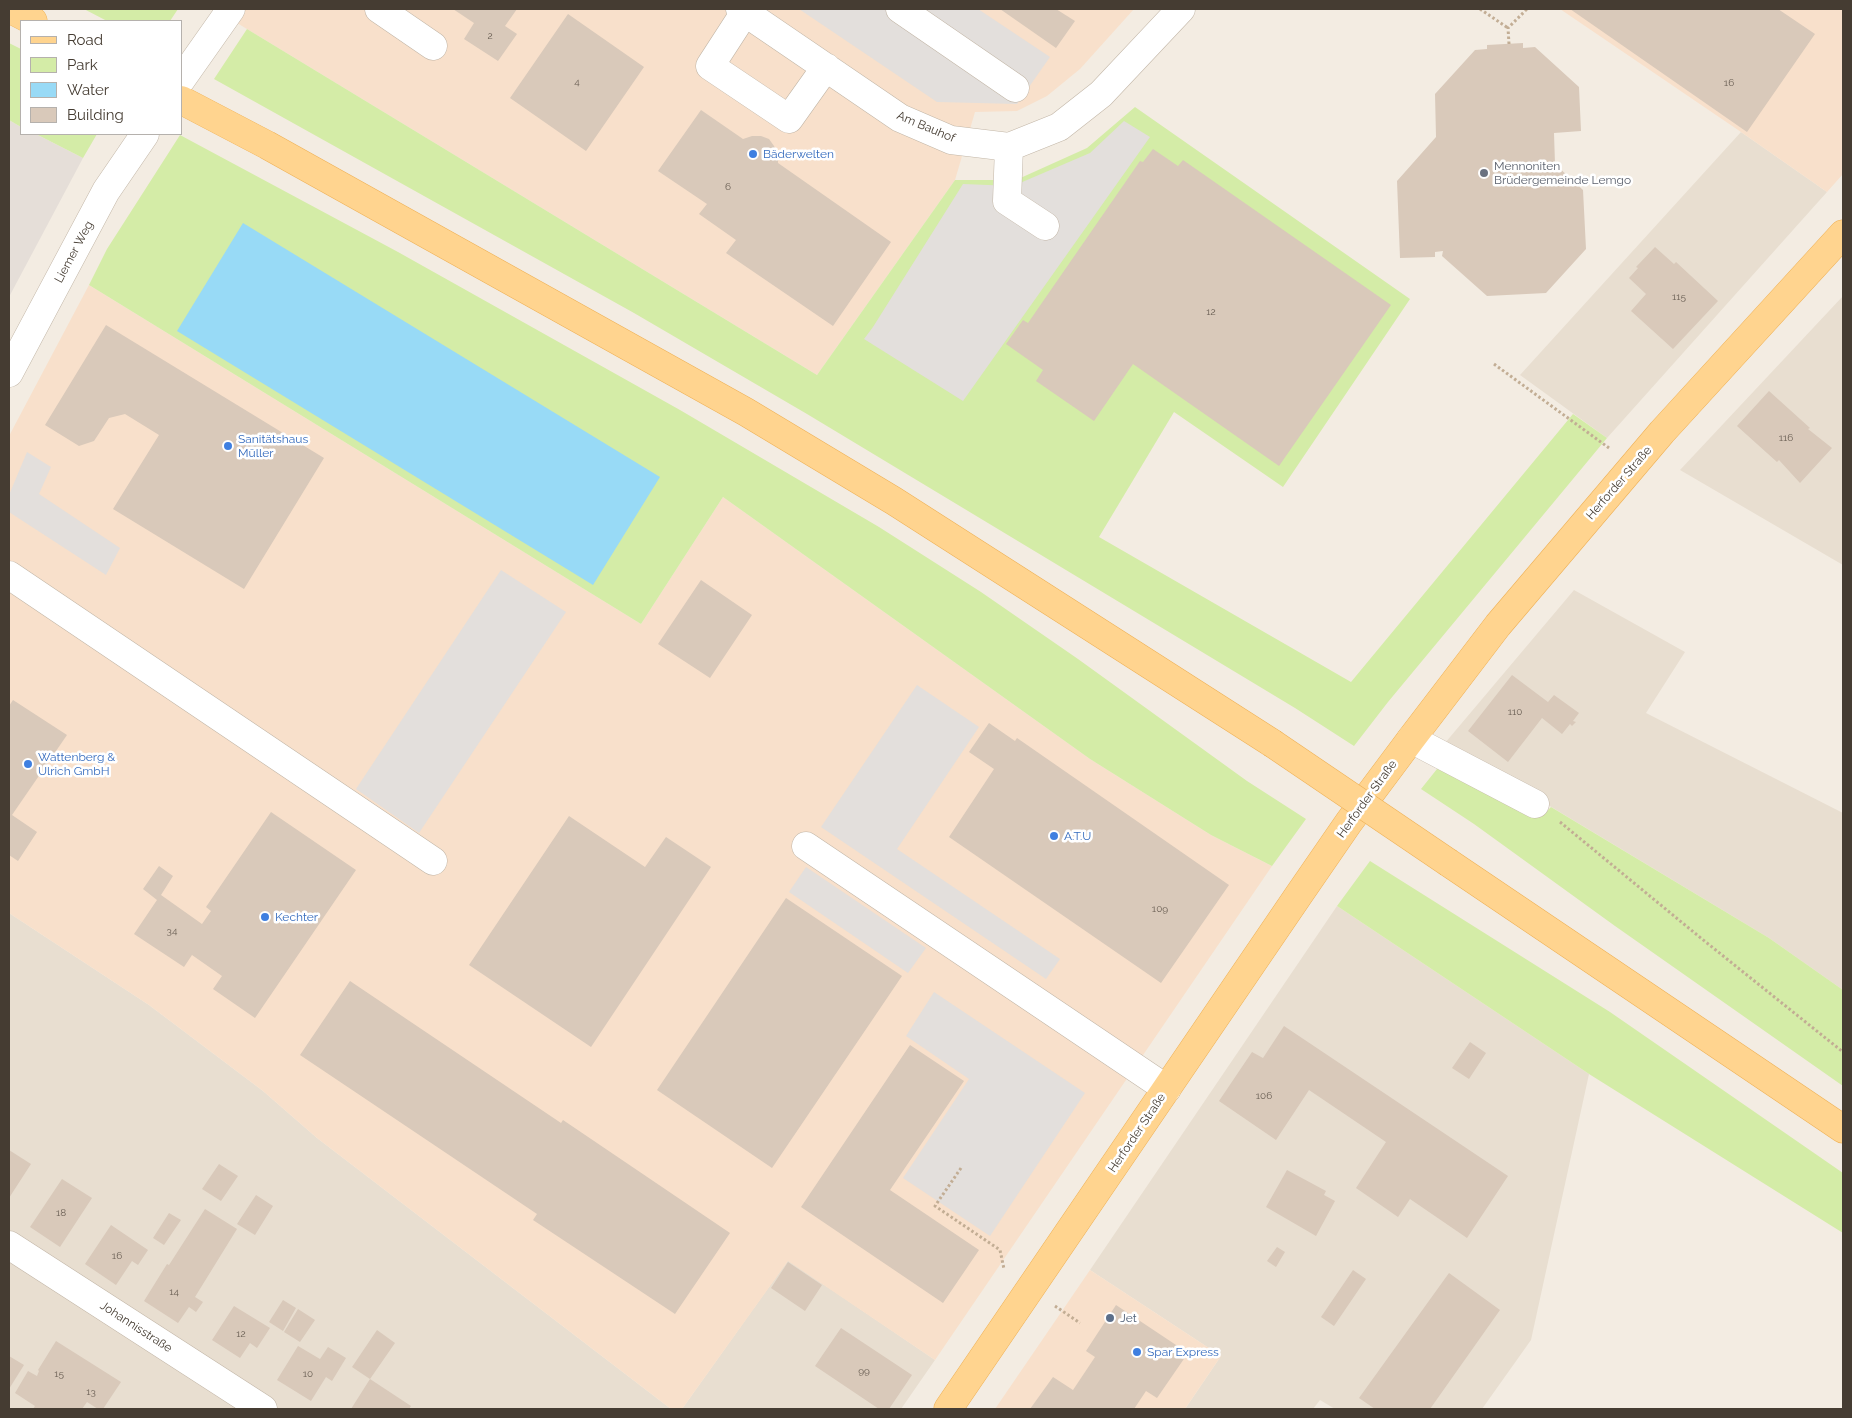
<!DOCTYPE html>
<meta charset="utf-8">
<style>
body{margin:0}
#map{position:relative;width:1852px;height:1418px;overflow:hidden;background:#f3ece2;font-family:Raleway,sans-serif}
canvas{display:block}
.frame{position:absolute;inset:0;border:10px solid #453c32;pointer-events:none}
.legend{position:absolute;left:20px;top:20px;width:162px;height:115px;box-sizing:border-box;background:#fff;border:1px solid #b5b1ad;margin:0;padding:6px 9px;list-style:none;font-size:15px;color:#453c32}
.legend li{display:flex;align-items:center;gap:10px;height:25px}
.legend b{width:25px;border:1px solid #b5b1ad}
</style>
<div id="map">
<canvas width="1852" height="1418"></canvas>
<div class="frame"></div>
<ul class="legend">
<li><b style="height:6px;background:#ffd48f"></b>Road</li>
<li><b style="height:14px;background:#d4eca7"></b>Park</li>
<li><b style="height:14px;background:#98daf6"></b>Water</li>
<li><b style="height:14px;background:#d9c9ba"></b>Building</li>
</ul>
</div>
<script>
const context = document.querySelector('canvas').getContext('2d');
context.lineJoin = 'round';
function fillPath(path, color) { context.fillStyle = color; context.fill(path, 'evenodd'); }
const shape = rows => new Path2D(rows.map(r => 'M' + r).join(''));
function stroke(path, color, width, dash) { context.strokeStyle = color; context.lineWidth = width; context.lineCap = dash ? 'butt' : 'round'; context.setLineDash(dash || []); context.stroke(path); }
function write(font, color, halo, rows, align = 'center') {
  context.font = font + ' Raleway,sans-serif'; context.lineWidth = 5; context.setLineDash([]); context.textBaseline = 'middle'; context.strokeStyle = halo; context.fillStyle = color; for (const [text, x, y, turn = 0] of rows) {
    context.save(); context.translate(x, y); context.rotate((+turn || 0) * Math.PI / 180); context.textAlign = isNaN(turn) ? turn : align; if (halo) context.strokeText(text, 0, 0); context.fillText(text, 0, 0); context.restore();
  }
}
fillPath(shape([
 [1741,132,1827,192,1607,438,1520,375],
 [1843,296,1843,565,1680,470],
 [1574,590,1685,652,1646,713,1843,813,1843,990,1769,938,1445,743],
 [1337,906,1589,1074,1531,1340,1482,1409,1335,1409,1320,1400,1313,1409,1185,1409,1221,1356,1090,1270],
 [9,913,149,1005,263,1091,317,1138,671,1409,9,1409],
 [788,1260,935,1360,901,1409,682,1409]
]), '#e8ded0');
fillPath(shape([
 [214,9,1134,9,1080,69,1047,96,1017,111,975,112,955,180,817,375],
 [1560,9,1843,9,1843,174,1827,192,1741,132],
 [89,285,641,624,723,497,1090,759,1211,835,1272,866,935,1360,788,1261,682,1409,671,1409,317,1138,263,1091,149,1005,9,913,9,436],
 [1090,1270,1221,1356,1185,1409,995,1409]
]), '#f8e0cb');
fillPath(shape([
 [9,120,21,127,21,134,36,134,83,158,9,297]
]), '#e5ded8');
fillPath(shape([
 [84,9,178,9,170,21,107,21],
 [247,29,817,375,955,180,1016,180,1087,148,1135,107,1410,299,1283,487,1174,412,1099,537,1351,682,1573,414,1607,438,1388,702,1354,746,1295,708,807,414,634,313,214,79],
 [9,43,21,49,21,127,9,120],
 [36,134,97,134,83,158],
 [180,135,398,252,680,410,879,527,981,592,1078,659,1247,781,1306,819,1272,866,1211,835,1090,759,723,497,641,624,89,285,107,249],
 [1441,764,1542,816,1551,807,1769,938,1843,990,1843,1086,1615,926,1474,824,1421,789],
 [1370,861,1610,1012,1843,1173,1843,1233,1589,1074,1337,906]
]), '#d4eca7');
fillPath(shape([
 [799,9,978,9,1050,57,1017,104,937,102],
 [1124,121,1150,137,963,401,864,339,873,327,963,184,1013,186,1090,153],
 [27,452,51,467,39,494,120,548,106,575,9,512,9,495],
 [501,570,566,612,419,833,356,789],
 [917,685,979,727,897,849,1060,959,1046,979,821,827],
 [806,867,926,948,908,973,789,892],
 [934,992,1085,1093,990,1236,903,1178,969,1079,906,1036]
]), '#e3dfdc');
fillPath(shape([
 [243,223,660,477,593,585,177,331]
]), '#98daf6');
fillPath(shape([
 [453,9,517,9,505,26,517,34,498,61,464,39,474,23],
 [1000,9,1056,9,1075,21,1056,48],
 [1570,9,1778,9,1815,34,1747,132],
 [568,14,644,67,586,151,510,98],
 [1523,43,1523,48,1535,47,1579,87,1581,131,1554,133,1555,164,1583,190,1586,249,1546,293,1487,296,1442,256,1443,251,1435,252,1435,257,1400,258,1397,181,1436,137,1435,94,1475,50,1487,49,1487,45],
 [701,110,743,139,752,136,761,136,769,139,774,146,778,154,778,163,891,242,833,326,726,253,736,240,699,214,707,204,658,171],
 [1153,149,1178,166,1183,160,1391,305,1279,466,1133,364,1094,421,1036,381,1043,370,1006,344,1023,320,1028,323,1140,161,1143,162],
 [1655,247,1674,264,1676,262,1718,301,1673,349,1631,311,1646,294,1629,278,1638,268,1636,267],
 [106,325,324,458,244,589,113,509,159,435,125,414,109,418,94,441,79,446,45,425],
 [1769,391,1810,428,1808,429,1832,448,1800,483,1779,460,1777,462,1737,426],
 [701,580,752,615,710,678,658,644],
 [1512,675,1548,702,1554,695,1579,713,1573,721,1576,722,1572,726,1570,724,1562,734,1542,718,1508,762,1468,731],
 [13,700,67,735,12,815,37,832,18,861,9,855,9,706],
 [989,723,1015,741,1017,738,1229,885,1161,983,949,837,994,769,969,752],
 [271,812,356,870,255,1018,213,989,222,976,192,955,184,967,134,934,157,900,143,889,159,866,173,876,161,895,202,924,211,911,206,907],
 [569,816,645,867,666,837,711,867,591,1047,469,965],
 [786,898,902,976,772,1168,657,1090],
 [350,981,561,1123,563,1120,730,1233,675,1314,533,1220,537,1214,300,1055],
 [1284,1026,1508,1176,1467,1238,1410,1199,1398,1217,1356,1188,1386,1142,1309,1090,1276,1140,1219,1101,1252,1052,1263,1058],
 [1470,1042,1486,1053,1469,1079,1452,1068],
 [910,1045,964,1081,890,1190,979,1250,943,1303,801,1207],
 [9,1150,31,1164,9,1198],
 [219,1164,238,1176,221,1201,202,1189],
 [1287,1170,1326,1191,1324,1195,1335,1201,1316,1236,1266,1207],
 [62,1179,92,1198,60,1247,30,1227],
 [256,1195,273,1206,255,1235,237,1224],
 [205,1209,237,1229,195,1297,203,1302,196,1312,189,1307,178,1323,144,1301,167,1264,169,1265],
 [169,1213,181,1220,164,1245,153,1238],
 [111,1225,148,1250,138,1265,132,1261,116,1285,85,1264],
 [1277,1247,1285,1252,1276,1267,1267,1261],
 [788,1262,822,1285,805,1311,771,1288],
 [1353,1270,1366,1279,1334,1326,1321,1317],
 [1449,1273,1500,1310,1430,1409,1375,1409,1359,1398],
 [283,1300,296,1308,283,1331,269,1322],
 [1116,1305,1188,1353,1157,1398,1146,1391,1134,1409,1030,1409,1053,1377,1073,1390,1095,1357,1086,1351],
 [234,1306,270,1328,257,1348,250,1343,240,1358,212,1340],
 [298,1309,315,1320,300,1342,284,1332],
 [841,1328,912,1375,889,1409,879,1409,815,1366],
 [377,1330,395,1343,370,1379,352,1367],
 [56,1341,121,1382,103,1409,98,1409,87,1402,82,1409,33,1409,35,1406,15,1393,28,1371,37,1376,39,1371,38,1370],
 [298,1346,320,1359,328,1347,346,1358,332,1381,326,1377,311,1401,277,1380],
 [9,1356,24,1365,9,1389],
 [370,1379,411,1406,409,1409,351,1409]
]), '#d9c9ba');
const minor = shape([
 [379,9,433,46],
 [740,9,900,118,951,140,1009,147,1059,127,1101,94,1181,9],
 [900,9,1015,88],
 [745,12,710,66,789,119,826,67],
 [181,80,231,9],
 [1009,147,1007,201,1045,226],
 [9,373,106,191,145,134],
 [9,575,433,861],
 [1411,739,1535,804],
 [806,846,1167,1089],
 [9,1245,263,1409]
]);
const major = shape([
 [10,9,33,21],
 [181,100,267,145,746,412,894,501,1272,743],
 [1449,863,1843,1129],
 [948,1409,1298,896,1349,822,1411,739,1498,625,1566,545,1662,432,1843,234]
]);
stroke(minor, '#c2b6a7', 29);
stroke(major, '#eeb055', 29);
stroke(shape([
 [1480,9,1508,28],
 [1509,44,1508,28,1527,9],
 [1494,364,1609,448],
 [1560,822,1702,939,1843,1052],
 [961,1168,935,1206,1000,1250,1004,1269],
 [1055,1306,1080,1323]
]), '#c2ad94', 3, [2.5, 2.5]);
stroke(minor, '#fff', 28);
stroke(major, '#ffd48f', 28);
const majorBridge = shape([
 [1272,743,1449,863]
]);
stroke(majorBridge, '#eeb055', 29, []);
stroke(majorBridge, '#ffd48f', 28);
for (const [x, y, r, color] of [
 [753,154,5,"#3f7fe0"],
 [1484,173,5,"#6b7280"],
 [228,446,5,"#3f7fe0"],
 [28,764,5,"#3f7fe0"],
 [1054,836,5,"#3f7fe0"],
 [265,917,5,"#3f7fe0"],
 [1110,1318,5,"#5c6f8a"],
 [1137,1352,5,"#3f7fe0"]
]) { const dot = new Path2D(); dot.arc(x, y, r, 0, 2 * Math.PI); context.fillStyle = color; context.fill(dot); stroke(dot, '#fff', 2); }
write('10px', '#6a5f54', null, [
 ["2",490,36],
 ["4",577,82],
 ["16",1729,83],
 ["6",728,187],
 ["115",1679,297],
 ["12",1211,312],
 ["116",1786,438],
 ["110",1515,712],
 ["109",1160,909],
 ["34",172,931],
 ["106",1264,1096],
 ["18",61,1213],
 ["16",117,1256],
 ["14",174,1292],
 ["12",241,1334],
 ["99",864,1371],
 ["15",59,1374],
 ["10",308,1374],
 ["13",91,1392]
]);
write('12px', '#453c32', '#fff', [
 ["Am Bauhof",926,127,23],
 ["Liemer Weg",74,252,-62],
 ["Herforder Straße",1619,483,-49],
 ["Herforder Straße",1367,799,-54],
 ["Herforder Straße",1137,1133,-56],
 ["Johannisstraße",136,1327,33]
]);
write('12px', '#366cbe', '#fff', [
 ["Bäderwelten",763,154],
 ["Sanitätshaus",238,439],
 ["Müller",238,453],
 ["Wattenberg &",38,757],
 ["Ulrich GmbH",38,771],
 ["A.T.U",1064,836],
 ["Kechter",275,917],
 ["Spar Express",1147,1352]
], 'left');
write('12px', '#5b616d', '#fff', [
 ["Mennoniten",1494,166],
 ["Brüdergemeinde Lemgo",1494,180]
], 'left');
write('12px', '#4e5e75', '#fff', [
 ["Jet",1120,1318]
], 'left');
</script>
